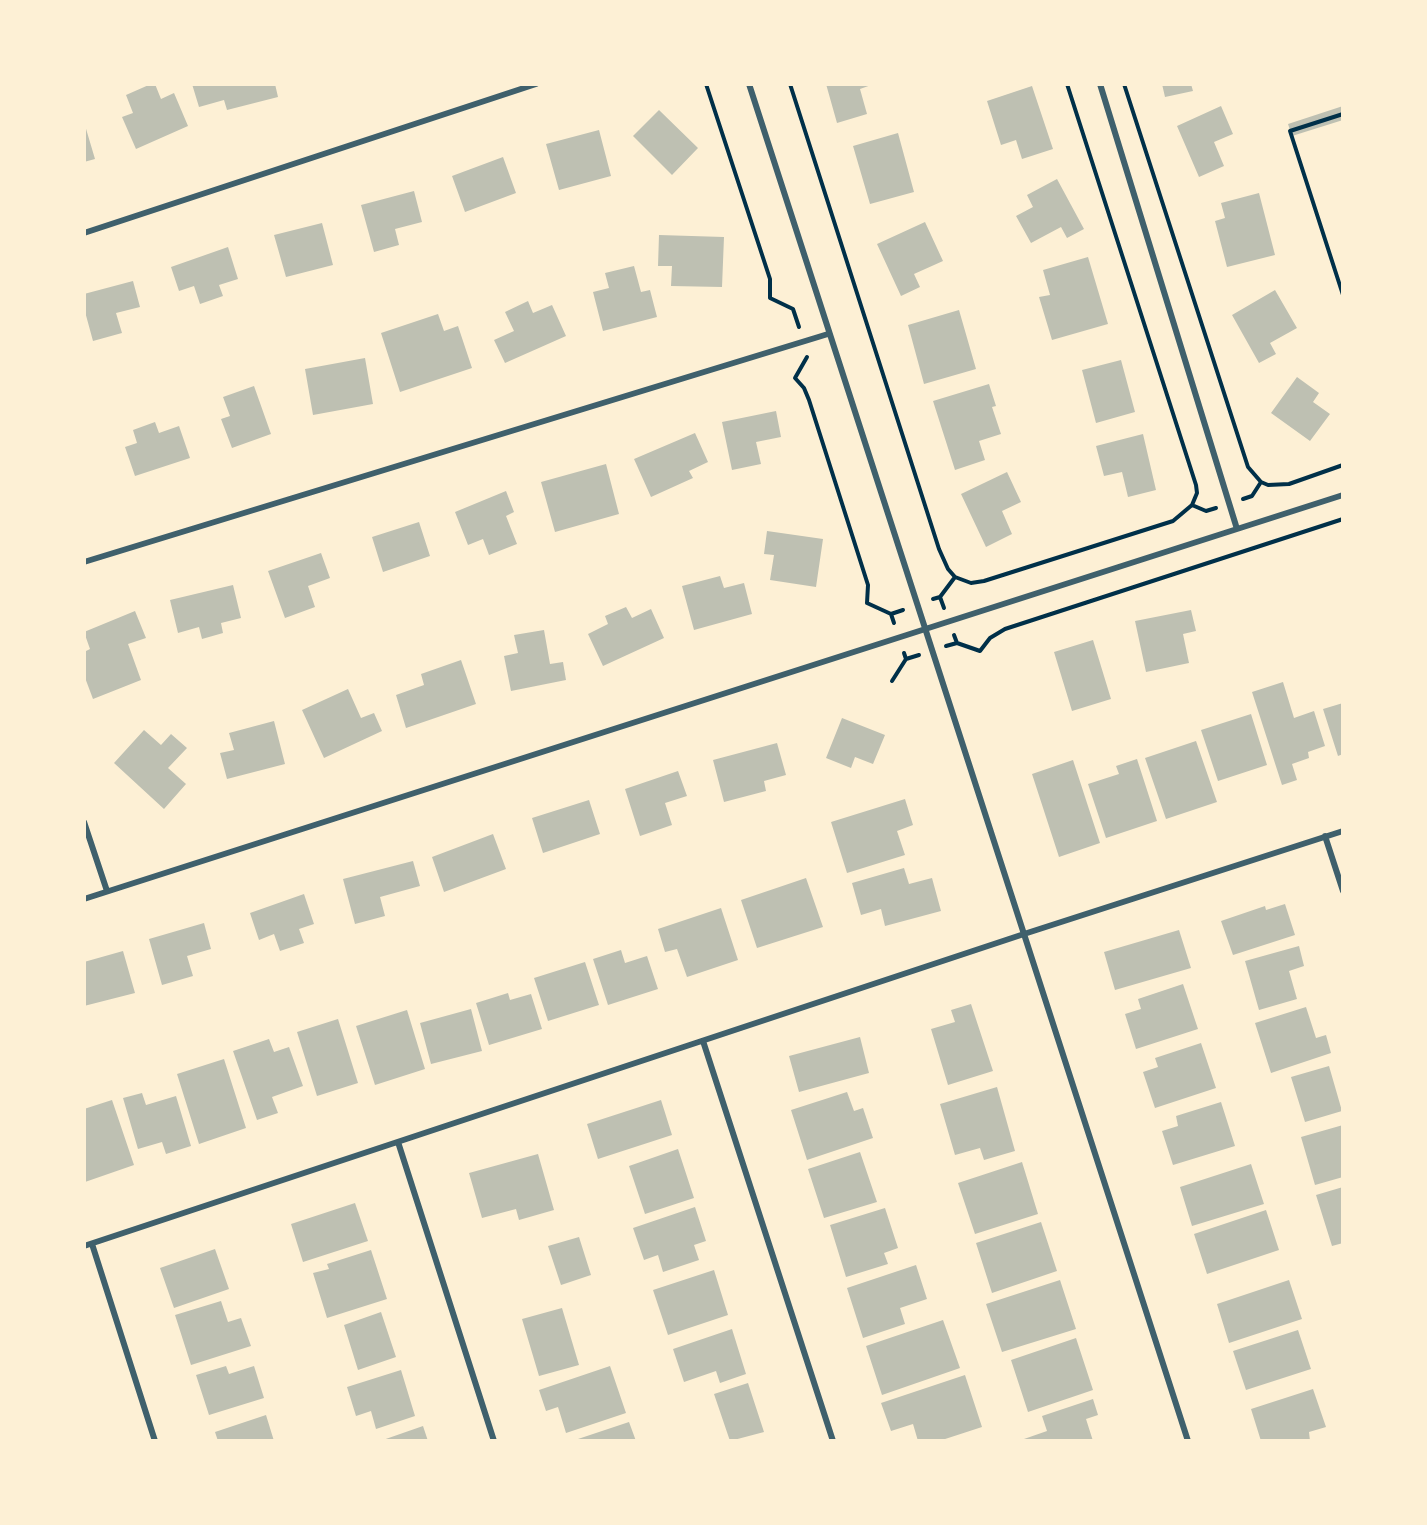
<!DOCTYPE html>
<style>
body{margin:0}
#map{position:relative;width:1427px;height:1525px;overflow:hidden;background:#fdf0d5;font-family:"Archivo Narrow",sans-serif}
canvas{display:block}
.frame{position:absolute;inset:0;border:86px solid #fdf0d5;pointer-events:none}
</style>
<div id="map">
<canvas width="1427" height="1525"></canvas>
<div class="frame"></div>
</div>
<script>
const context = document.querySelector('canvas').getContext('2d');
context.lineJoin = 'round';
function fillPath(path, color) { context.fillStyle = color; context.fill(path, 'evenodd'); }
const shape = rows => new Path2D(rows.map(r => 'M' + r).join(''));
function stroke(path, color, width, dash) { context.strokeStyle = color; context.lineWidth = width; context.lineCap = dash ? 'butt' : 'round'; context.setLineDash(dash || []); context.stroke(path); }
fillPath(shape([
 [151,84,155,84,161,99,174,93,188,126,136,149,122,117,133,113,126,95],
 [192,84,275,84,278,97,227,110,224,100,199,107],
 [826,84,874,84,860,89,867,114,837,123],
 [1162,84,1191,84,1193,91,1165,97],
 [1032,86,1053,149,1022,159,1016,140,1001,145,987,101],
 [1221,106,1233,134,1214,142,1224,166,1199,177,1177,126],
 [1343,106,1343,120,1292,136,1288,124],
 [659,110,698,148,672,175,633,136],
 [84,122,95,159,84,162],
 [599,130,611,176,559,190,546,144],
 [898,133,914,192,870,204,853,146],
 [503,157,516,193,465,212,452,176],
 [1057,179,1084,229,1067,238,1061,227,1031,243,1016,216,1033,207,1027,195],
 [414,191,422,222,395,229,399,245,374,252,361,205],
 [1259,193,1275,255,1227,267,1215,221,1225,218,1221,203],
 [925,222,943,261,914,274,920,287,901,296,877,244],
 [322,223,333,265,286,277,274,235],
 [659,235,724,237,722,287,671,286,672,266,658,266],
 [228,247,238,279,219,285,223,296,200,304,194,286,179,291,171,267],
 [1088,257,1108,324,1052,340,1039,297,1050,295,1043,270],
 [634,266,641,292,650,290,657,317,603,331,593,292,609,288,605,273],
 [133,281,140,307,116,313,122,333,93,341,84,308,84,294],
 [1275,290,1297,328,1270,343,1276,354,1259,363,1232,315],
 [528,301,533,313,552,305,566,336,505,363,494,340,514,331,505,312],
 [959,310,976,369,924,384,908,325],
 [438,314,444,331,458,326,472,368,400,392,381,333],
 [365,358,373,404,313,415,305,369],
 [1121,360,1135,412,1096,423,1082,370],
 [1297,377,1319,393,1313,402,1330,414,1310,441,1271,413],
 [989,384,996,406,992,407,1001,434,979,441,985,460,955,470,933,401],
 [254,386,271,434,232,448,221,419,230,416,223,397],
 [776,411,781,437,756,442,761,464,732,470,722,422],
 [155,422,159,433,179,426,190,458,135,476,125,447,137,443,133,430],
 [695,433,708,462,689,471,693,478,651,497,634,459],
 [1143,434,1156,490,1128,497,1122,472,1104,476,1096,446],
 [606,464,619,514,555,532,541,482],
 [1007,472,1021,502,1002,511,1012,534,986,547,961,494],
 [506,491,514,512,506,516,517,544,489,555,483,539,468,545,455,512],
 [419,522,430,556,383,572,372,537],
 [767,531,823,539,816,587,770,580,774,555,764,554],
 [321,553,330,578,308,586,315,607,285,618,268,571],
 [720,576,724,588,744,583,752,614,694,630,682,586],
 [233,585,241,618,221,623,223,633,202,639,199,627,178,633,170,600],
 [626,607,632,618,651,609,664,638,603,666,588,634,608,624,605,616],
 [1191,610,1196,631,1183,634,1189,663,1146,672,1135,621],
 [135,611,146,638,128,644,141,680,93,699,84,675,84,652,90,649,84,632],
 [544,630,550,664,563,662,566,680,511,691,504,656,518,653,514,635],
 [1093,640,1111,699,1072,711,1054,652],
 [461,660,476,704,406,728,396,695,424,685,421,674],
 [1283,682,1294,718,1314,711,1325,746,1308,752,1309,758,1292,764,1297,780,1282,785,1252,692],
 [348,689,361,718,374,713,382,731,324,758,302,710],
 [1343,703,1343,754,1338,756,1323,709],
 [1251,714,1267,765,1218,781,1201,730],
 [842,718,885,735,873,764,855,757,851,768,826,758],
 [274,721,285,764,227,779,220,753,234,750,229,733],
 [144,730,161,745,171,734,187,748,168,768,186,784,164,809,114,763],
 [1196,741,1217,802,1166,819,1145,758],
 [777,743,786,775,764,781,766,791,724,802,713,760],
 [1137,759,1157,821,1106,838,1088,784,1119,774,1116,766],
 [1073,760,1100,843,1059,857,1032,774],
 [678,771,687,796,665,803,672,825,640,836,625,789],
 [905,799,913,825,897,831,905,855,847,873,831,822],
 [589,800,600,834,543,853,532,818],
 [493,834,506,869,444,892,432,857],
 [413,861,420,886,380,897,385,916,355,924,343,879],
 [904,868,909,884,932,878,941,911,885,926,881,909,861,915,852,883],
 [806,878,823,927,757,948,741,900],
 [304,894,314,924,299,929,304,943,280,951,274,934,259,940,250,913],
 [1285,904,1295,935,1233,955,1221,921,1265,906,1266,910],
 [721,908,738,960,687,977,677,949,665,952,658,929],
 [204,923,211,949,187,956,193,976,162,985,149,939],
 [1179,930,1191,968,1115,990,1104,952],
 [1299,946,1304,966,1289,971,1297,999,1259,1010,1245,961],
 [621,950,625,963,647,956,658,989,608,1005,593,959],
 [123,951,135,993,84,1006,84,962],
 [585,962,599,1005,548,1021,534,978],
 [1183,984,1198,1029,1136,1049,1125,1014,1141,1009,1138,999],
 [508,993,510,1000,531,994,542,1029,489,1045,476,1003],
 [971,1004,993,1071,948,1085,931,1029,955,1022,951,1010],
 [1306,1007,1316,1038,1326,1035,1331,1053,1271,1073,1255,1023],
 [471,1009,482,1051,431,1064,420,1023],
 [407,1010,425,1069,375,1085,356,1026],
 [338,1019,358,1083,317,1096,297,1032],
 [860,1037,869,1073,799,1092,789,1056],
 [269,1039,274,1052,289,1047,303,1086,272,1097,278,1113,257,1120,233,1051],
 [1201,1043,1216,1088,1155,1108,1143,1072,1158,1067,1155,1058],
 [224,1059,246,1128,199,1144,177,1074],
 [1329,1066,1342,1111,1305,1122,1291,1077],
 [997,1087,1015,1151,984,1160,980,1148,955,1155,940,1104],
 [847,1092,854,1111,863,1108,873,1138,807,1160,791,1110],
 [142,1093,146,1105,176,1096,191,1146,166,1154,162,1142,138,1149,123,1098],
 [112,1100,134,1165,85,1182,84,1109],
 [661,1100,672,1135,598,1159,587,1124],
 [1221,1102,1235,1146,1173,1165,1162,1131,1178,1126,1176,1116],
 [1343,1125,1343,1177,1315,1185,1301,1137],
 [678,1149,694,1198,645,1214,629,1166],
 [860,1152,877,1202,824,1218,808,1169],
 [538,1154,554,1210,519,1220,516,1209,482,1218,469,1173],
 [1022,1162,1038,1214,975,1234,958,1183],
 [1251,1164,1264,1204,1192,1226,1180,1187],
 [1343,1187,1343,1243,1332,1246,1316,1195],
 [355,1203,368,1241,303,1262,291,1224],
 [695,1207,706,1241,694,1245,699,1260,663,1272,658,1255,644,1260,633,1228],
 [885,1208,898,1248,884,1253,888,1264,846,1277,830,1225],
 [1266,1210,1279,1250,1207,1274,1194,1234],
 [1041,1222,1057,1271,992,1293,976,1243],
 [579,1237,591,1275,561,1285,548,1246],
 [215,1249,229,1289,174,1308,160,1268],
 [371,1250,387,1299,327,1318,313,1273,329,1269,327,1264],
 [916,1265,927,1299,900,1308,905,1324,863,1338,847,1288],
 [714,1270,728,1315,668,1335,653,1290],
 [1060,1280,1076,1329,1002,1352,986,1304],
 [1289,1280,1302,1319,1229,1343,1217,1304],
 [221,1301,228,1322,241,1318,251,1346,191,1365,175,1315],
 [562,1308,579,1365,539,1376,522,1319],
 [381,1312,396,1357,358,1370,344,1325],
 [943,1320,960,1368,882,1395,866,1346],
 [732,1329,746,1374,720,1383,716,1371,684,1382,673,1349],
 [1298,1330,1311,1369,1246,1390,1233,1351],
 [1076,1338,1093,1390,1028,1412,1011,1360],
 [226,1366,229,1374,254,1366,264,1398,209,1415,196,1375],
 [610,1366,626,1413,566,1433,558,1407,546,1411,539,1390],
 [401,1370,415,1416,376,1429,371,1411,356,1416,347,1387],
 [965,1375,982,1427,939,1441,918,1441,913,1424,891,1431,881,1403],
 [748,1383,764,1432,730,1441,714,1394],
 [1313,1389,1326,1427,1309,1432,1310,1441,1261,1441,1251,1409],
 [1093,1399,1098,1415,1086,1419,1093,1441,1025,1441,1024,1439,1047,1431,1042,1416],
 [266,1415,274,1441,218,1441,215,1432],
 [629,1422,636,1441,572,1441],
 [423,1426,428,1441,380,1441]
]), '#bec0b2');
stroke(shape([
 [706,84,770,279,770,298,793,309,799,327],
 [790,84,939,549,948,569,955,577,971,583,984,581,1173,521,1192,505,1206,511,1216,508],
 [1067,84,1196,485,1197,493,1192,505],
 [1124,84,1248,467,1261,482,1252,496,1243,499],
 [1343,114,1290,131,1343,295],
 [807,357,795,378,804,388,809,400,868,585,867,603,891,614],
 [1261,482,1268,485,1289,484,1343,465],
 [940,597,944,608],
 [933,599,940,597,955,577],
 [894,623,891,614,903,610],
 [957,643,980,651,990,638,1005,629,1343,519],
 [946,646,957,643,954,635],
 [904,653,906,659,919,655],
 [892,681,906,659]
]), '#003049', 4);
stroke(shape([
 [749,84,1188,1441],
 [1100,84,1237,529],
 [84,233,536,84],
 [84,562,828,334],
 [84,822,107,891],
 [1325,836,1343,891],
 [84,899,1343,495],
 [703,1041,833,1441],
 [398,1142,494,1441],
 [92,1244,155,1441],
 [84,1246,1024,934,1343,831]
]), '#3f606c', 6);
</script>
